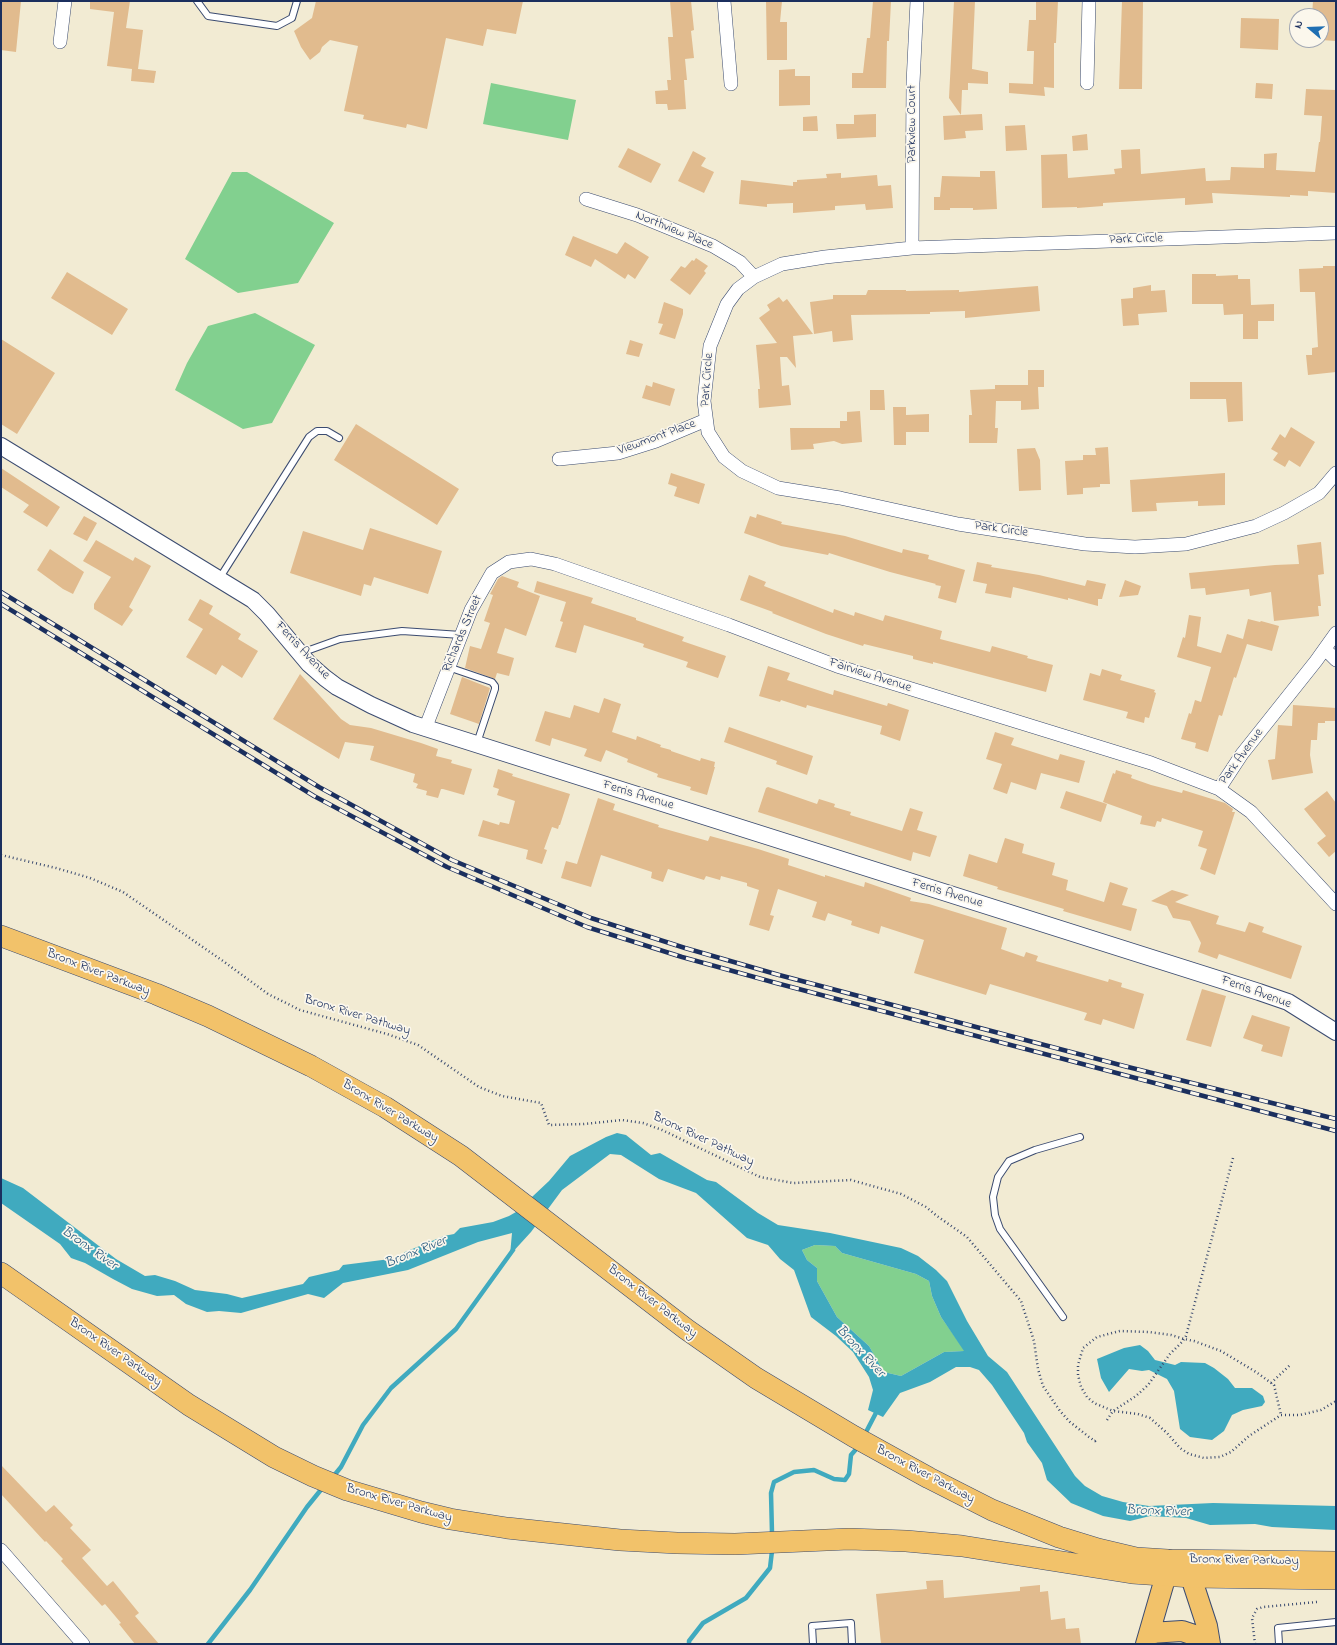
<!DOCTYPE html>
<style>
body{margin:0}
#map{position:relative;width:1337px;height:1645px;overflow:hidden;background:#f2ebd3;font-family:"Indie Flower",sans-serif}
canvas{display:block}
.frame{position:absolute;inset:0;border:2px solid #1b2f5e;pointer-events:none}
.north{position:absolute;left:1289px;top:8px;width:40px;height:40px;box-sizing:border-box;background:#fbf7ec;border:1px solid #a1a7b3;border-radius:50%;rotate:289deg;font-size:11px;font-weight:700;line-height:16px;text-align:center;color:#1b2f5e}
.north::after{content:'';display:block;margin:auto;width:14px;height:18px;background:#1f6fb2;clip-path:polygon(50% 0,100% 100%,50% 72%,0 100%)}
</style>
<div id="map">
<canvas width="1337" height="1645"></canvas>
<div class="frame"></div>
<div class="north">N</div>
</div>
<script>
const context = document.querySelector('canvas').getContext('2d');
context.lineJoin = 'round';
function fillPath(path, color) { context.fillStyle = color; context.fill(path, 'evenodd'); }
const shape = rows => new Path2D(rows.map(r => 'M' + r).join(''));
function stroke(path, color, width, dash) { context.strokeStyle = color; context.lineWidth = width; context.lineCap = dash ? 'butt' : 'round'; context.setLineDash(dash || []); context.stroke(path); }
function write(font, color, halo, rows, align = 'center') {
  context.font = font + ' "Indie Flower",sans-serif'; context.lineWidth = 3.5; context.setLineDash([]); context.textBaseline = 'middle'; context.strokeStyle = halo; context.fillStyle = color; for (const [text, x, y, turn = 0] of rows) {
    context.save(); context.translate(x, y); context.rotate((+turn || 0) * Math.PI / 180); context.textAlign = isNaN(turn) ? turn : align; if (halo) context.strokeText(text, 0, 0); context.fillText(text, 0, 0); context.restore();
  }
}
fillPath(shape([
 [491,83,576,100,568,140,483,124],
 [232,172,247,172,334,223,298,283,238,293,185,259],
 [255,313,315,345,272,423,243,429,175,390,187,363,208,326],
 [815,1245,835,1246,842,1253,916,1274,929,1281,932,1296,941,1317,965,1351,944,1352,901,1376,884,1372,869,1346,837,1317,817,1281,817,1268,807,1260,802,1250]
]), '#82d08f');
fillPath(shape([
 [617,1133,626,1135,651,1155,660,1153,707,1180,716,1182,758,1213,778,1225,830,1233,901,1248,918,1256,936,1270,947,1281,967,1321,988,1356,1007,1372,1075,1476,1085,1486,1102,1496,1123,1502,1149,1506,1213,1503,1336,1506,1336,1530,1272,1527,1255,1524,1210,1525,1186,1518,1150,1516,1130,1521,1103,1516,1071,1503,1047,1480,1042,1463,1027,1442,1024,1433,992,1385,979,1370,970,1367,956,1367,930,1382,900,1393,883,1417,868,1410,873,1390,869,1377,853,1352,836,1336,811,1317,794,1270,780,1259,768,1245,747,1238,696,1193,659,1179,621,1155,610,1154,562,1190,531,1232,510,1255,512,1233,478,1242,408,1270,343,1283,324,1298,308,1294,241,1313,219,1311,207,1312,186,1304,174,1295,157,1296,132,1289,113,1279,85,1263,71,1258,60,1244,1,1203,1,1178,23,1188,116,1259,145,1276,155,1275,175,1281,195,1290,227,1294,242,1298,303,1284,309,1277,339,1270,343,1265,398,1258,405,1252,444,1236,454,1234,460,1228,493,1222,509,1216,516,1212,549,1181,570,1156,606,1137],
 [815,1245,835,1246,842,1253,916,1274,929,1281,932,1296,941,1317,964,1351,944,1352,901,1376,884,1372,869,1346,837,1317,817,1281,817,1268,807,1260,802,1250],
 [1140,1345,1148,1351,1155,1360,1175,1365,1181,1362,1205,1363,1214,1368,1228,1379,1235,1388,1252,1388,1263,1396,1265,1402,1262,1406,1243,1410,1232,1415,1224,1431,1212,1440,1190,1437,1180,1429,1174,1391,1167,1379,1149,1370,1142,1371,1129,1369,1109,1392,1101,1378,1097,1359,1124,1348]
]), '#40aabf');
stroke(shape([
 [865,1434,878,1409],
 [332,1478,341,1467,363,1425,391,1388,456,1329,513,1250],
 [772,1533,771,1493,774,1482,794,1472,814,1470,834,1479,845,1480,849,1474,851,1455,858,1447],
 [208,1644,250,1590,307,1507,324,1486],
 [689,1644,689,1641,703,1623,746,1598,770,1568,772,1551]
]), '#40aabf', 4.5);
fillPath(shape([
 [1,1,21,1,16,52,1,50],
 [90,1,130,1,126,28,143,30,138,69,156,71,154,83,131,81,132,69,107,66,114,12,90,9],
 [316,1,523,1,516,34,487,29,483,46,446,38,427,129,407,124,406,128,363,119,364,115,344,111,358,46,330,40,322,47,320,52,310,60,301,47,294,31,312,18],
 [670,1,691,1,694,30,691,31,694,58,685,59,687,80,684,80,686,109,668,110,667,104,656,104,655,91,668,90,667,80,671,80,668,37,673,37],
 [766,1,782,1,780,22,787,22,787,60,767,60],
 [873,1,891,1,889,41,887,41,886,88,852,88,852,73,863,73,867,38,870,38],
 [954,1,975,1,972,69,988,72,988,84,968,83,968,90,962,90,961,115,982,114,983,130,965,131,966,138,944,140,943,116,961,115,949,98],
 [1036,1,1058,1,1056,43,1054,43,1054,88,1044,87,1045,96,1009,93,1009,83,1033,84,1034,51,1027,51,1029,20,1036,20],
 [1122,1,1143,1,1142,89,1119,89],
 [1313,1,1336,2,1336,41,1321,40,1321,16,1312,16],
 [1241,18,1279,19,1278,50,1240,48],
 [795,69,795,76,810,76,810,105,779,106,779,70],
 [1256,83,1273,84,1272,99,1255,98],
 [1306,89,1336,90,1336,193,1308,191,1308,196,1290,195,1290,197,1212,193,1213,203,1185,205,1185,198,1103,203,1103,206,1077,208,1077,207,1042,208,1041,155,1067,154,1068,178,1115,174,1114,169,1122,168,1121,150,1140,149,1141,174,1205,168,1206,181,1230,180,1231,167,1264,168,1264,154,1277,153,1276,170,1315,172,1319,142,1320,142,1322,116,1304,115],
 [876,114,876,137,837,139,836,124,854,124,854,115],
 [817,116,818,131,803,131,803,117],
 [1025,125,1027,150,1006,151,1005,126],
 [1087,134,1088,150,1073,151,1072,136],
 [628,148,661,164,651,183,618,167],
 [693,151,706,158,701,166,714,172,704,193,678,181],
 [980,171,995,171,997,209,973,210,973,208,950,208,950,210,934,210,934,197,940,197,942,176,980,177],
 [841,173,841,178,877,175,878,186,891,185,893,208,866,210,865,204,835,206,835,210,793,213,793,203,767,204,767,207,739,204,741,180,793,186,793,182,797,182,797,180,827,178,826,174],
 [573,236,617,254,625,242,649,257,635,279,628,274,625,279,595,259,591,267,565,255],
 [696,258,708,266,704,271,706,273,690,295,670,280,681,266,685,268,692,260,694,261],
 [1323,266,1336,266,1336,372,1308,375,1306,355,1312,355,1312,348,1318,347,1315,292,1300,292,1299,269,1323,268],
 [67,272,128,309,112,335,51,298],
 [1192,274,1216,274,1216,276,1238,275,1238,279,1250,279,1251,305,1274,304,1274,321,1258,321,1258,339,1243,339,1243,314,1224,315,1223,304,1192,304],
 [1151,285,1151,291,1165,290,1167,312,1138,314,1139,325,1123,326,1121,299,1133,298,1133,288],
 [1038,286,1040,311,965,318,965,311,930,312,930,314,851,315,853,340,833,342,832,331,814,334,810,302,833,299,833,295,866,295,868,290,906,290,906,291,959,290,959,292],
 [779,297,783,302,787,299,813,334,793,336,796,368,787,357,780,357,782,386,789,385,791,405,759,408,758,389,760,389,756,345,777,343,759,318,770,310,767,305],
 [664,302,683,309,683,314,675,339,659,334,663,324,658,323],
 [1,339,55,373,17,434,1,424],
 [630,340,643,344,639,357,626,354],
 [1028,370,1044,370,1044,387,1038,387,1039,409,1021,410,1021,401,996,401,995,428,998,428,997,443,969,443,969,415,972,415,970,390,995,389,995,385,1028,385],
 [653,382,675,389,670,406,642,398,646,385,652,387],
 [1190,382,1242,382,1243,421,1228,422,1226,399,1190,399],
 [870,390,884,390,885,410,870,410],
 [893,407,906,407,906,415,929,414,929,432,906,432,906,445,894,445],
 [860,411,862,442,842,444,834,441,813,444,814,449,791,450,790,428,840,428,840,421,847,421,847,412],
 [356,424,459,489,437,525,334,460],
 [1291,427,1315,442,1300,467,1289,460,1285,467,1273,460,1278,453,1271,449,1280,434,1285,438],
 [1108,447,1110,484,1100,484,1100,487,1083,488,1083,494,1067,495,1065,461,1083,460,1083,455,1096,455,1095,448],
 [1035,448,1040,460,1041,490,1019,491,1017,449],
 [1,468,60,507,47,527,23,512,29,505,1,487],
 [671,473,705,484,699,504,674,496,677,487,668,484],
 [1225,473,1225,505,1198,506,1198,501,1156,503,1157,511,1132,512,1130,480],
 [757,514,782,522,781,524,845,536,902,553,903,549,929,555,928,559,965,570,956,603,938,598,941,586,935,585,936,584,890,572,829,553,828,555,781,546,744,533,750,516,756,518],
 [84,516,97,523,87,541,73,534],
 [370,528,442,551,428,594,374,577,371,586,364,584,361,596,290,573,303,531,363,550],
 [96,540,133,561,135,557,151,566,129,607,133,610,122,626,94,609,94,604,111,577,83,561],
 [1321,542,1324,574,1318,575,1321,606,1318,606,1319,616,1274,621,1271,592,1250,596,1249,589,1206,595,1205,588,1191,589,1189,573,1275,565,1299,564,1297,545],
 [50,549,84,572,73,594,63,589,37,570],
 [977,562,992,565,991,567,1039,575,1085,586,1087,580,1106,584,1102,599,1098,599,1098,606,1068,598,1068,600,1013,587,1011,598,985,593,987,584,973,581],
 [749,575,766,582,764,586,833,613,834,609,854,616,855,612,883,621,885,615,942,631,940,639,990,652,992,646,1028,656,1027,658,1053,665,1046,692,933,662,933,664,913,659,913,656,864,644,863,646,826,634,772,613,773,612,740,600],
 [502,576,519,582,517,587,540,596,526,636,505,628,497,653,514,658,509,676,497,673,495,679,465,668,470,646,481,649,490,623,484,621,493,595,490,594,498,579],
 [1125,580,1141,586,1138,595,1119,597],
 [537,581,593,598,591,603,636,618,636,620,684,637,682,641,726,656,718,678,686,667,688,662,643,647,644,644,584,625,576,653,555,647,563,622,560,621,566,602,534,592],
 [200,599,213,606,209,614,241,634,238,639,258,651,242,678,222,665,216,675,186,657,203,629,188,620],
 [1189,615,1201,617,1197,646,1221,653,1227,634,1243,639,1248,619,1260,622,1261,621,1279,626,1272,651,1247,644,1236,678,1234,677,1222,716,1219,715,1208,752,1195,748,1196,743,1181,739,1189,713,1191,714,1195,700,1201,702,1211,667,1177,657,1183,637,1185,638],
 [768,666,790,673,787,680,833,695,834,690,887,706,888,703,909,710,900,741,880,734,882,726,807,705,806,708,781,700,780,702,759,696],
 [1102,669,1122,675,1120,680,1155,690,1154,692,1156,693,1149,718,1145,717,1144,723,1126,718,1128,712,1083,700,1090,673,1100,676],
 [300,674,341,719,350,725,371,728,421,743,438,749,436,756,452,760,451,763,472,769,464,795,443,789,441,789,438,798,426,795,427,791,416,788,418,784,413,782,415,774,370,760,374,746,345,742,339,759,273,719],
 [462,677,490,688,479,724,450,714],
 [604,698,621,704,612,732,636,740,637,736,661,745,660,747,671,750,671,751,700,761,701,758,715,762,714,767,715,767,707,795,690,790,691,787,657,777,658,774,627,762,628,759,606,750,601,762,584,756,587,749,552,738,550,746,535,741,545,711,570,718,574,705,599,713],
 [1293,705,1336,708,1336,721,1325,721,1325,723,1318,723,1317,740,1311,740,1310,755,1313,773,1272,780,1268,760,1275,759,1278,725,1292,726],
 [729,727,813,756,807,775,776,764,777,761,724,742],
 [995,732,1014,738,1011,745,1058,760,1060,754,1085,761,1079,783,1041,773,1036,790,1011,782,1007,794,993,789,1002,764,986,759],
 [498,769,513,774,512,776,570,794,560,825,559,825,558,829,552,827,544,849,547,850,542,864,526,859,528,850,478,836,483,820,499,825,500,822,509,824,515,801,497,795,499,789,493,787],
 [1116,770,1132,775,1131,778,1151,785,1182,793,1183,790,1225,803,1233,809,1232,812,1235,812,1215,875,1200,869,1207,849,1198,846,1203,831,1162,818,1161,822,1157,821,1155,827,1140,824,1142,816,1103,802,1113,773,1115,774],
 [768,787,817,804,819,799,835,804,834,807,851,812,850,815,902,831,910,808,923,812,917,830,937,836,930,857,913,852,911,861,758,812,766,788],
 [1066,791,1107,804,1101,822,1060,808],
 [1327,791,1336,803,1336,851,1329,857,1317,843,1326,836,1304,809],
 [598,798,615,804,613,810,659,825,658,827,708,841,710,836,758,849,789,859,788,865,825,877,825,875,864,887,865,882,911,898,910,901,929,904,1007,928,1001,949,1024,957,1026,952,1038,956,1036,961,1108,982,1109,979,1122,983,1121,987,1144,994,1134,1029,1103,1019,1101,1025,1084,1020,1087,1013,990,984,986,995,914,973,924,940,881,926,879,934,851,925,852,921,828,913,825,921,812,917,817,902,778,889,770,915,774,916,769,931,749,925,759,890,747,886,747,883,721,876,720,880,706,876,704,880,668,869,663,882,651,878,652,872,601,855,591,887,561,878,566,861,577,864],
 [1005,838,1024,844,1022,853,1055,863,1052,875,1068,880,1066,890,1104,902,1110,882,1128,888,1122,905,1137,909,1131,931,1063,911,1064,909,997,889,998,887,963,876,969,854,997,863],
 [1172,890,1189,895,1175,902,1219,916,1216,924,1245,932,1249,922,1264,927,1262,932,1302,946,1291,979,1219,954,1217,959,1198,952,1201,943,1190,921,1173,918,1167,906,1151,901],
 [1202,989,1226,996,1211,1047,1186,1040],
 [1252,1015,1290,1027,1282,1057,1261,1051,1263,1045,1243,1038],
 [1,1465,46,1512,54,1505,73,1525,70,1528,91,1550,82,1558,107,1586,113,1581,139,1613,135,1616,159,1644,135,1644,119,1624,121,1623,105,1604,102,1606,61,1561,63,1559,46,1541,45,1542,1,1494],
 [943,1580,944,1598,1020,1591,1020,1587,1040,1585,1040,1592,1048,1591,1051,1620,1065,1618,1066,1629,1079,1628,1081,1644,881,1644,876,1594,927,1589,926,1581]
]), '#e1bb8e');
const service = shape([
 [197,1,208,16,277,26,292,18,297,1],
 [219,579,309,437,317,431,327,431,339,438],
 [301,653,340,639,402,631,461,635],
 [448,667,492,682,495,686,495,689,477,743],
 [1063,1317,1000,1229,995,1215,993,1197,998,1177,1009,1161,1035,1150,1080,1137],
 [813,1644,812,1626,851,1623,852,1644],
 [1279,1644,1278,1628,1336,1622]
]);
const minor = shape([
 [724,1,731,84],
 [60,42,65,1],
 [1087,83,1089,1],
 [586,199,637,215,713,246,740,262,754,277],
 [1336,233,912,248,825,257,782,264,754,277,738,289,727,304,710,346,704,401,708,432,724,457,742,471,778,488,840,498,958,524,1085,544,1135,547,1186,544,1256,526,1284,513,1319,493,1336,473],
 [912,248,913,83,917,1],
 [559,459,618,453,656,441,706,420],
 [1325,649,1336,660],
 [425,729,471,610,492,573,509,562,531,559,555,564,729,625,837,666,1151,763,1219,789,1251,812,1336,904],
 [1219,789,1242,754,1316,661,1336,633],
 [1,1550,83,1644]
]);
const tertiary = shape([
 [1,446,253,600,267,614,309,664,325,678,337,687,371,705,413,724,1259,992,1288,1002,1336,1032]
]);
const primary = shape([
 [1186,1562,1207,1626,1210,1644],
 [1150,1633,1182,1631,1197,1636,1210,1644],
 [1146,1644,1166,1575,1168,1560]
]);
const trunk = shape([
 [1,936,156,994,208,1016,311,1066,385,1107,461,1156,686,1329,756,1378,853,1436,929,1478,992,1510,1059,1537,1098,1549,1136,1558,1168,1560,1336,1562],
 [1,1273,189,1405,274,1457,313,1476,347,1490,421,1512,450,1519,507,1528,620,1540,677,1543,735,1544,849,1539,906,1541,962,1546,1132,1573,1192,1577,1336,1579]
]);
stroke(service, '#3b4b70', 8);
stroke(minor, '#3b4b70', 14);
stroke(tertiary, '#3b4b70', 18);
stroke(primary, '#3b4b70', 22);
stroke(trunk, '#3b4b70', 22);
stroke(shape([
 [1,855,56,868,90,878,123,892,223,961,268,994,300,1010,387,1034,418,1045,479,1087,502,1096,541,1103,549,1125,584,1124,622,1120,643,1123,662,1130,760,1177,793,1183,851,1180,901,1194,926,1207,937,1216,967,1237,1021,1301,1034,1341,1038,1369,1043,1386,1060,1411,1070,1422,1089,1437,1095,1441,1096,1440],
 [1233,1158,1186,1336,1182,1342,1170,1354,1148,1385,1136,1396,1113,1411,1094,1403,1087,1397,1081,1387,1078,1375,1078,1365,1083,1348,1097,1337,1120,1331,1149,1332,1171,1335,1184,1339,1194,1341,1221,1351,1256,1372,1274,1385,1281,1415],
 [1271,1383,1290,1365],
 [1107,1420,1113,1411,1138,1414,1150,1418,1167,1433,1180,1448,1189,1454,1204,1458,1220,1457,1231,1452,1249,1436,1281,1415,1300,1415,1321,1410,1336,1401],
 [1255,1644,1252,1618,1257,1609,1263,1607,1317,1602]
]), '#3b4b70', 2.5, [1, 3]);
stroke(service, '#fff', 6);
stroke(minor, '#fff', 13);
stroke(tertiary, '#fff', 16);
stroke(primary, '#f2c26a', 20);
stroke(trunk, '#f2c26a', 21);
const rail = shape([
 [1,592,319,787,452,860,591,918,685,948,779,975,1124,1066,1336,1119],
 [1,604,314,796,447,867,587,927,682,957,776,983,1336,1131]
]);
stroke(rail, '#1b2f5e', 4.5);
stroke(rail, '#fbf7ec', 3, [9]);
write('13px', '#1b2f5e', '#fbf7ec', [
 ["Parkview Court",913,124,-90],
 ["Northview Place",674,231,22],
 ["Park Circle",1136,240,-2],
 ["Park Circle",708,380,-86],
 ["Viewmont Place",657,438,-20],
 ["Park Circle",1001,530,8],
 ["Richards Street",463,634,-67],
 ["Ferris Avenue",302,651,47],
 ["Fairview Avenue",870,676,18],
 ["Park Avenue",1242,757,-54],
 ["Ferris Avenue",638,796,17],
 ["Ferris Avenue",947,894,17],
 ["Bronx River Parkway",98,973,21],
 ["Ferris Avenue",1256,993,20],
 ["Bronx River Pathway",357,1016,17],
 ["Bronx River Parkway",390,1112,31],
 ["Bronx River Pathway",703,1140,25],
 ["Bronx River Parkway",652,1302,38],
 ["Bronx River Parkway",115,1353,35],
 ["Bronx River Parkway",925,1475,28],
 ["Bronx River Parkway",399,1504,16],
 ["Bronx River Parkway",1244,1561,1]
]);
write('italic 14px', '#285a80', '#fbf7ec', [
 ["Bronx River",89,1249,35],
 ["Bronx River",416,1253,-22],
 ["Bronx River",860,1352,47],
 ["Bronx River",1158,1512,2]
]);
</script>
